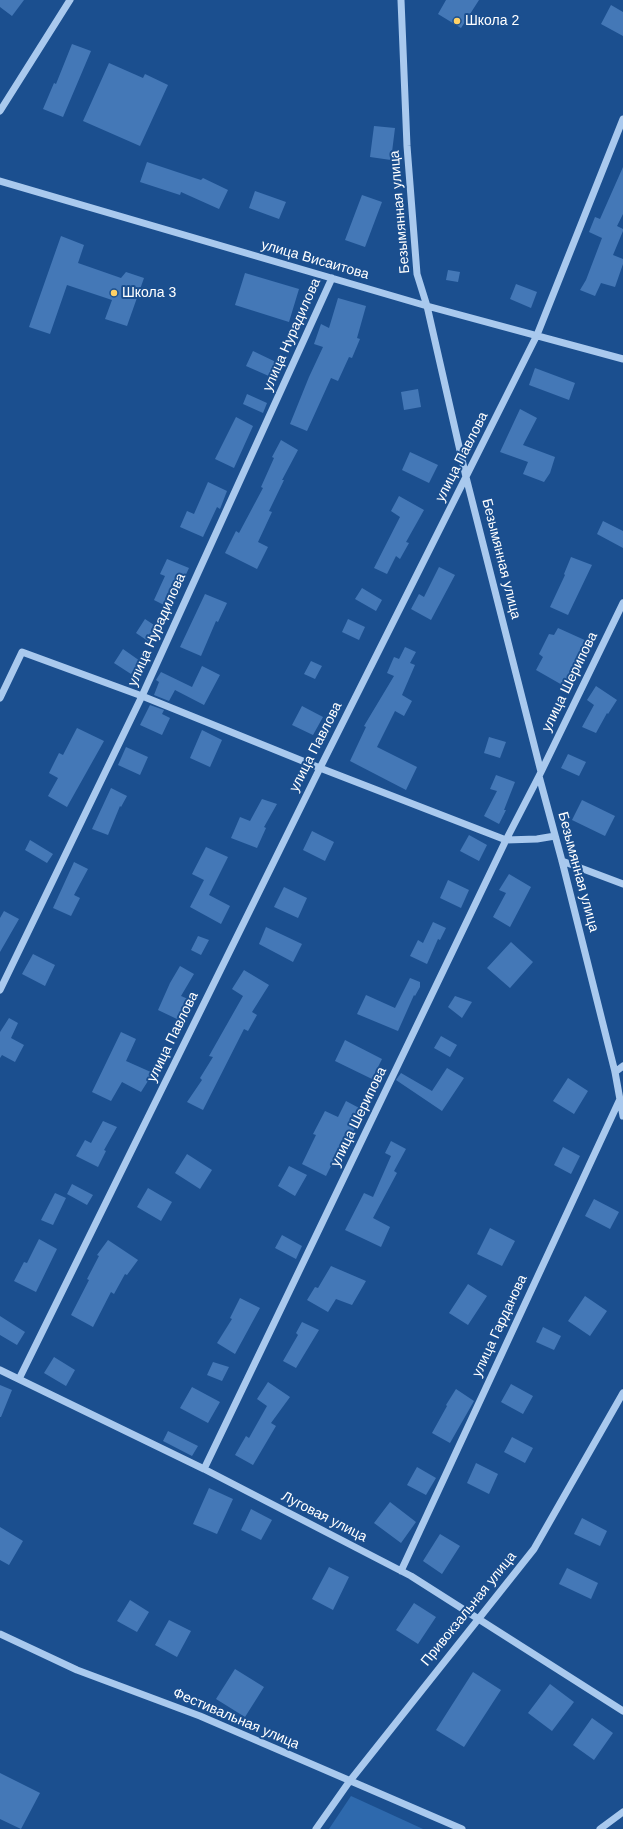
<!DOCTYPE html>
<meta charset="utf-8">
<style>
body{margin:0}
canvas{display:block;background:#1b4f8f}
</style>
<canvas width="623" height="1829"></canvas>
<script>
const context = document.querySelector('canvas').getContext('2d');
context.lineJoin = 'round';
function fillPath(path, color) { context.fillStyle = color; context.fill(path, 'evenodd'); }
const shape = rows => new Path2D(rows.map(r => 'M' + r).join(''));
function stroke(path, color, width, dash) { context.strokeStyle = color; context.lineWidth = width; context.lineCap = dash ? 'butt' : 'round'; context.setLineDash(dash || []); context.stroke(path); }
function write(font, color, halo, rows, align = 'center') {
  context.font = font + ' Helvetica,sans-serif'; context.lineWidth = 4; context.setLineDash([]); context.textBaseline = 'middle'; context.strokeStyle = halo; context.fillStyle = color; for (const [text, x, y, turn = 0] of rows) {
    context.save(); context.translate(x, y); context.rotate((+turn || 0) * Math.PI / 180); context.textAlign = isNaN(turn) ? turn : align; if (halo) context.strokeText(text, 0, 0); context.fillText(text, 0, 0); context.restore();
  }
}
fillPath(shape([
 [351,1796,423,1829,329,1829]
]), '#2e69ad');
fillPath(shape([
 [0,0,24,0,12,16,0,7],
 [446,0,479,0,461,28,438,14],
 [611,5,623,12,623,36,601,24],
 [72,44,91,51,63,117,43,109,54,83,56,84],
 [109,63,143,78,145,74,168,85,140,146,83,121],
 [374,126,395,128,391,160,370,157],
 [147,162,201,180,203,178,228,190,219,209,181,192,180,195,140,182],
 [623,167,623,214,617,226,623,229,623,231,613,255,623,259,623,264,615,287,601,283,595,296,580,290,586,280,602,238,589,232,595,217,600,219],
 [255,191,286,202,279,219,249,208],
 [362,195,382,202,365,247,345,240],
 [61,236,84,245,78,263,121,278,126,272,144,278,127,326,105,319,112,300,67,285,50,334,29,327],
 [448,270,460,272,458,282,446,280],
 [245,273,299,289,289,322,235,305],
 [516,284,537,292,531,308,510,299],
 [338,298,366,306,357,338,360,339,352,358,349,357,338,381,331,378,307,431,290,424,309,377,323,347,314,344,321,324,329,328],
 [253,351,278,363,271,377,246,366],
 [535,368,575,383,569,400,529,385],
 [418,389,421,407,404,410,401,392],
 [247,394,267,403,263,413,243,404],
 [520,409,537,418,523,445,555,457,550,473,544,482,523,474,528,462,500,452],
 [236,417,253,426,234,468,215,459],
 [281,440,298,450,282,480,284,480,269,511,272,512,258,542,268,547,257,569,225,553,236,531,239,533,263,488,261,487,274,458,272,457],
 [410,452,438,465,429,483,402,470],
 [208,482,227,491,220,509,217,507,203,537,180,527,187,511,194,514],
 [399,496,424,510,406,542,409,543,400,559,396,556,387,574,374,568,400,517,391,511],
 [603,521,623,531,623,548,597,534],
 [571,557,592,565,568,615,550,607,565,575,564,574],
 [167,559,189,568,170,608,154,600,165,576,160,574],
 [439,567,455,575,431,620,411,609,419,594,424,597],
 [362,588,382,600,376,611,355,599],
 [205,594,227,603,218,622,216,621,201,656,180,647],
 [145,619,160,629,151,643,136,633],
 [348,619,365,627,359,640,342,632],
 [558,628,589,642,564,686,536,670,543,657,539,654,549,634,554,635],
 [405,647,416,652,410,663,415,665,402,695,412,701,404,716,395,711,377,747,417,767,406,790,350,761,366,727,364,726,394,676,387,673,394,657,399,659],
 [123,649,140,661,131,674,114,663],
 [311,661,322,666,315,679,304,674],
 [202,666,220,675,204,705,175,690,169,701,154,695,159,682,156,680,161,672,192,687],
 [596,686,617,700,608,714,607,713,596,733,582,727,594,705,587,700],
 [150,705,164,710,162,714,170,718,162,735,140,725],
 [302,706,323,717,313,735,292,725],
 [77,728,104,741,67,807,48,796,58,778,49,773,59,753,63,755],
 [202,730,222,740,210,767,190,758],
 [489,737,506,742,500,758,484,753],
 [126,747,148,757,140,775,118,765],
 [568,754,586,762,579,776,561,768],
 [496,775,515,782,504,810,506,810,499,824,484,816,497,791,490,789],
 [111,788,127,796,121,807,120,806,108,835,92,829],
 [262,799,277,804,264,827,266,828,257,848,231,838,240,817,250,821],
 [582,800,615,816,605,836,572,820],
 [312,831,334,842,325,861,303,850],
 [469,835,487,845,479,861,460,851],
 [30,840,53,854,47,863,25,850],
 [206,847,228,857,209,895,230,906,221,924,190,907,204,880,192,874],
 [74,862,88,869,74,895,80,898,71,916,53,908],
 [509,874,531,887,510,927,493,917,506,893,499,890],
 [448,880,469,890,461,908,440,898],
 [284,887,307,898,298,918,274,907],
 [4,911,19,919,0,952,0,918],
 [433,922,446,928,440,940,438,939,427,964,410,956,418,940,423,943],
 [266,927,302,944,293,962,259,944],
 [198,936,209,940,201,955,191,950],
 [511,942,533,962,510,988,487,968],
 [33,954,55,965,45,986,22,974],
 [180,966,194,974,181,996,188,999,179,1020,158,1010,170,983],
 [244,970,269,985,252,1012,257,1015,248,1031,244,1029,203,1110,187,1102,202,1080,200,1078,213,1057,209,1056,243,996,232,989],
 [410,978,420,982,420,987,415,996,414,995,398,1031,357,1014,366,995,395,1008],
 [455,996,472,1002,462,1018,448,1007],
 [9,1018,18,1023,11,1038,24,1045,15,1062,2,1055,0,1058,0,1032],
 [121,1032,136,1039,126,1061,153,1073,141,1092,122,1082,111,1101,92,1092],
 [441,1036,457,1045,450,1057,434,1048],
 [345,1040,382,1059,372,1079,335,1061],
 [447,1068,464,1078,442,1111,396,1080,401,1073,432,1091],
 [568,1078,588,1091,574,1114,553,1101],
 [346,1101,361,1109,353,1124,356,1126,344,1151,340,1148,326,1176,302,1164,316,1135,313,1134,325,1111,338,1117],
 [103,1121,117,1127,104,1150,106,1151,98,1167,76,1156,85,1140,91,1143],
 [391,1141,406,1149,394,1171,397,1173,373,1218,390,1227,381,1247,345,1230,364,1193,373,1197,391,1156,385,1153],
 [563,1147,580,1156,571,1174,554,1165],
 [187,1154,212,1170,200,1189,175,1173],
 [289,1166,307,1175,295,1196,278,1186],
 [72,1184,93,1195,87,1205,67,1194],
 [148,1188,172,1202,161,1221,137,1207],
 [55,1193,66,1198,53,1225,41,1220],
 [594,1199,619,1212,610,1229,585,1216],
 [490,1228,515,1241,502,1266,477,1254],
 [282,1235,302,1246,296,1259,275,1248],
 [39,1239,57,1249,36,1292,14,1281,24,1262,27,1263],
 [108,1240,138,1260,127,1275,125,1274,114,1294,111,1292,93,1327,71,1315,89,1280,87,1279,99,1256,97,1255],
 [331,1266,366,1281,352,1305,336,1299,328,1312,307,1300,315,1287,318,1288],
 [468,1284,487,1296,468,1325,449,1313],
 [585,1296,607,1311,590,1336,568,1321],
 [240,1298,260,1308,235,1354,217,1343,232,1319,230,1318],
 [0,1316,25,1332,17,1345,0,1335],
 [302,1322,319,1330,296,1368,283,1361,298,1335,296,1333],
 [543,1327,561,1336,554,1350,536,1342],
 [54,1357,75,1370,66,1386,44,1373],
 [213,1362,229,1367,222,1381,207,1375],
 [268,1382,290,1397,271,1423,276,1426,253,1465,235,1455,246,1436,249,1438,267,1406,257,1399],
 [511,1384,533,1396,523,1414,501,1402],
 [0,1385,12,1390,1,1417,0,1417],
 [192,1387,220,1402,208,1423,180,1408],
 [456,1389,474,1401,450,1443,432,1433,447,1406,446,1405],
 [168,1431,198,1446,192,1456,163,1441],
 [512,1437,533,1448,525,1463,504,1452],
 [476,1463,498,1474,489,1494,467,1483],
 [417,1467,436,1478,426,1495,407,1485],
 [209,1488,233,1499,217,1534,193,1524],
 [390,1502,416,1522,401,1543,374,1523],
 [251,1509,272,1520,261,1540,241,1530],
 [582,1518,607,1531,600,1546,574,1534],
 [0,1527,23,1541,9,1565,0,1560],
 [440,1534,460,1546,442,1574,423,1561],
 [329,1567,349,1577,333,1610,312,1599],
 [567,1568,598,1583,591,1599,559,1584],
 [130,1600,149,1612,137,1632,117,1621],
 [414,1603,436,1617,418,1644,396,1630],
 [169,1620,191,1631,177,1657,155,1645],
 [235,1669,264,1687,245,1717,216,1699],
 [473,1672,501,1690,464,1747,436,1730],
 [550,1684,574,1702,552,1731,528,1713],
 [592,1718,613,1733,594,1760,573,1745],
 [0,1773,40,1793,21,1829,0,1819]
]), '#4478b7');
stroke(shape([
 [401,0,407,146,417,274,427,306,466,477,541,772,539,776,562,861,615,1072,623,1116],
 [0,111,70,0],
 [0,181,427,306,623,359],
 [0,698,22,652,142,696,320,768,506,840,537,839,555,836],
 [541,772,623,603],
 [562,861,623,884],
 [0,990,142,696,332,278],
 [615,1072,623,1066],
 [0,1370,204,1469,411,1576,623,1711],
 [19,1379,320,768,537,335,623,119],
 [204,1469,506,840,539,776],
 [401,1571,620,1099],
 [0,1634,77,1670,200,1716,462,1829],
 [316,1829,349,1782,534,1549,623,1393],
 [600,1829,623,1812]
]), '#a9c9ee', 7);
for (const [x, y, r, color] of [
 [457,21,4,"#ffd166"],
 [114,293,4,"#ffd166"]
]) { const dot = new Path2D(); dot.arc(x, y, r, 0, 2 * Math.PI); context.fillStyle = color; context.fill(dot); stroke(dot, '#1b4f8f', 1.5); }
write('14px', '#fff', '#1b4f8f', [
 ["Школа 2",465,21],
 ["Школа 3",122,293]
], 'left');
write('14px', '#fff', '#1b4f8f', [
 ["Безымянная улица",400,212,-95],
 ["улица Висаитова",315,260,16],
 ["улица Нурадилова",292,335,-66],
 ["улица Павлова",462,457,-63],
 ["Безымянная улица",501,559,76],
 ["улица Нурадилова",157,630,-66],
 ["улица Шерипова",570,682,-64],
 ["улица Павлова",316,747,-63],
 ["Безымянная улица",578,872,75],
 ["улица Павлова",173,1037,-64],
 ["улица Шерипова",359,1117,-64],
 ["улица Гарданова",500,1326,-65],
 ["Луговая улица",324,1517,27],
 ["Привокзальная улица",469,1609,-51],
 ["Фестивальная улица",236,1719,23]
]);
</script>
